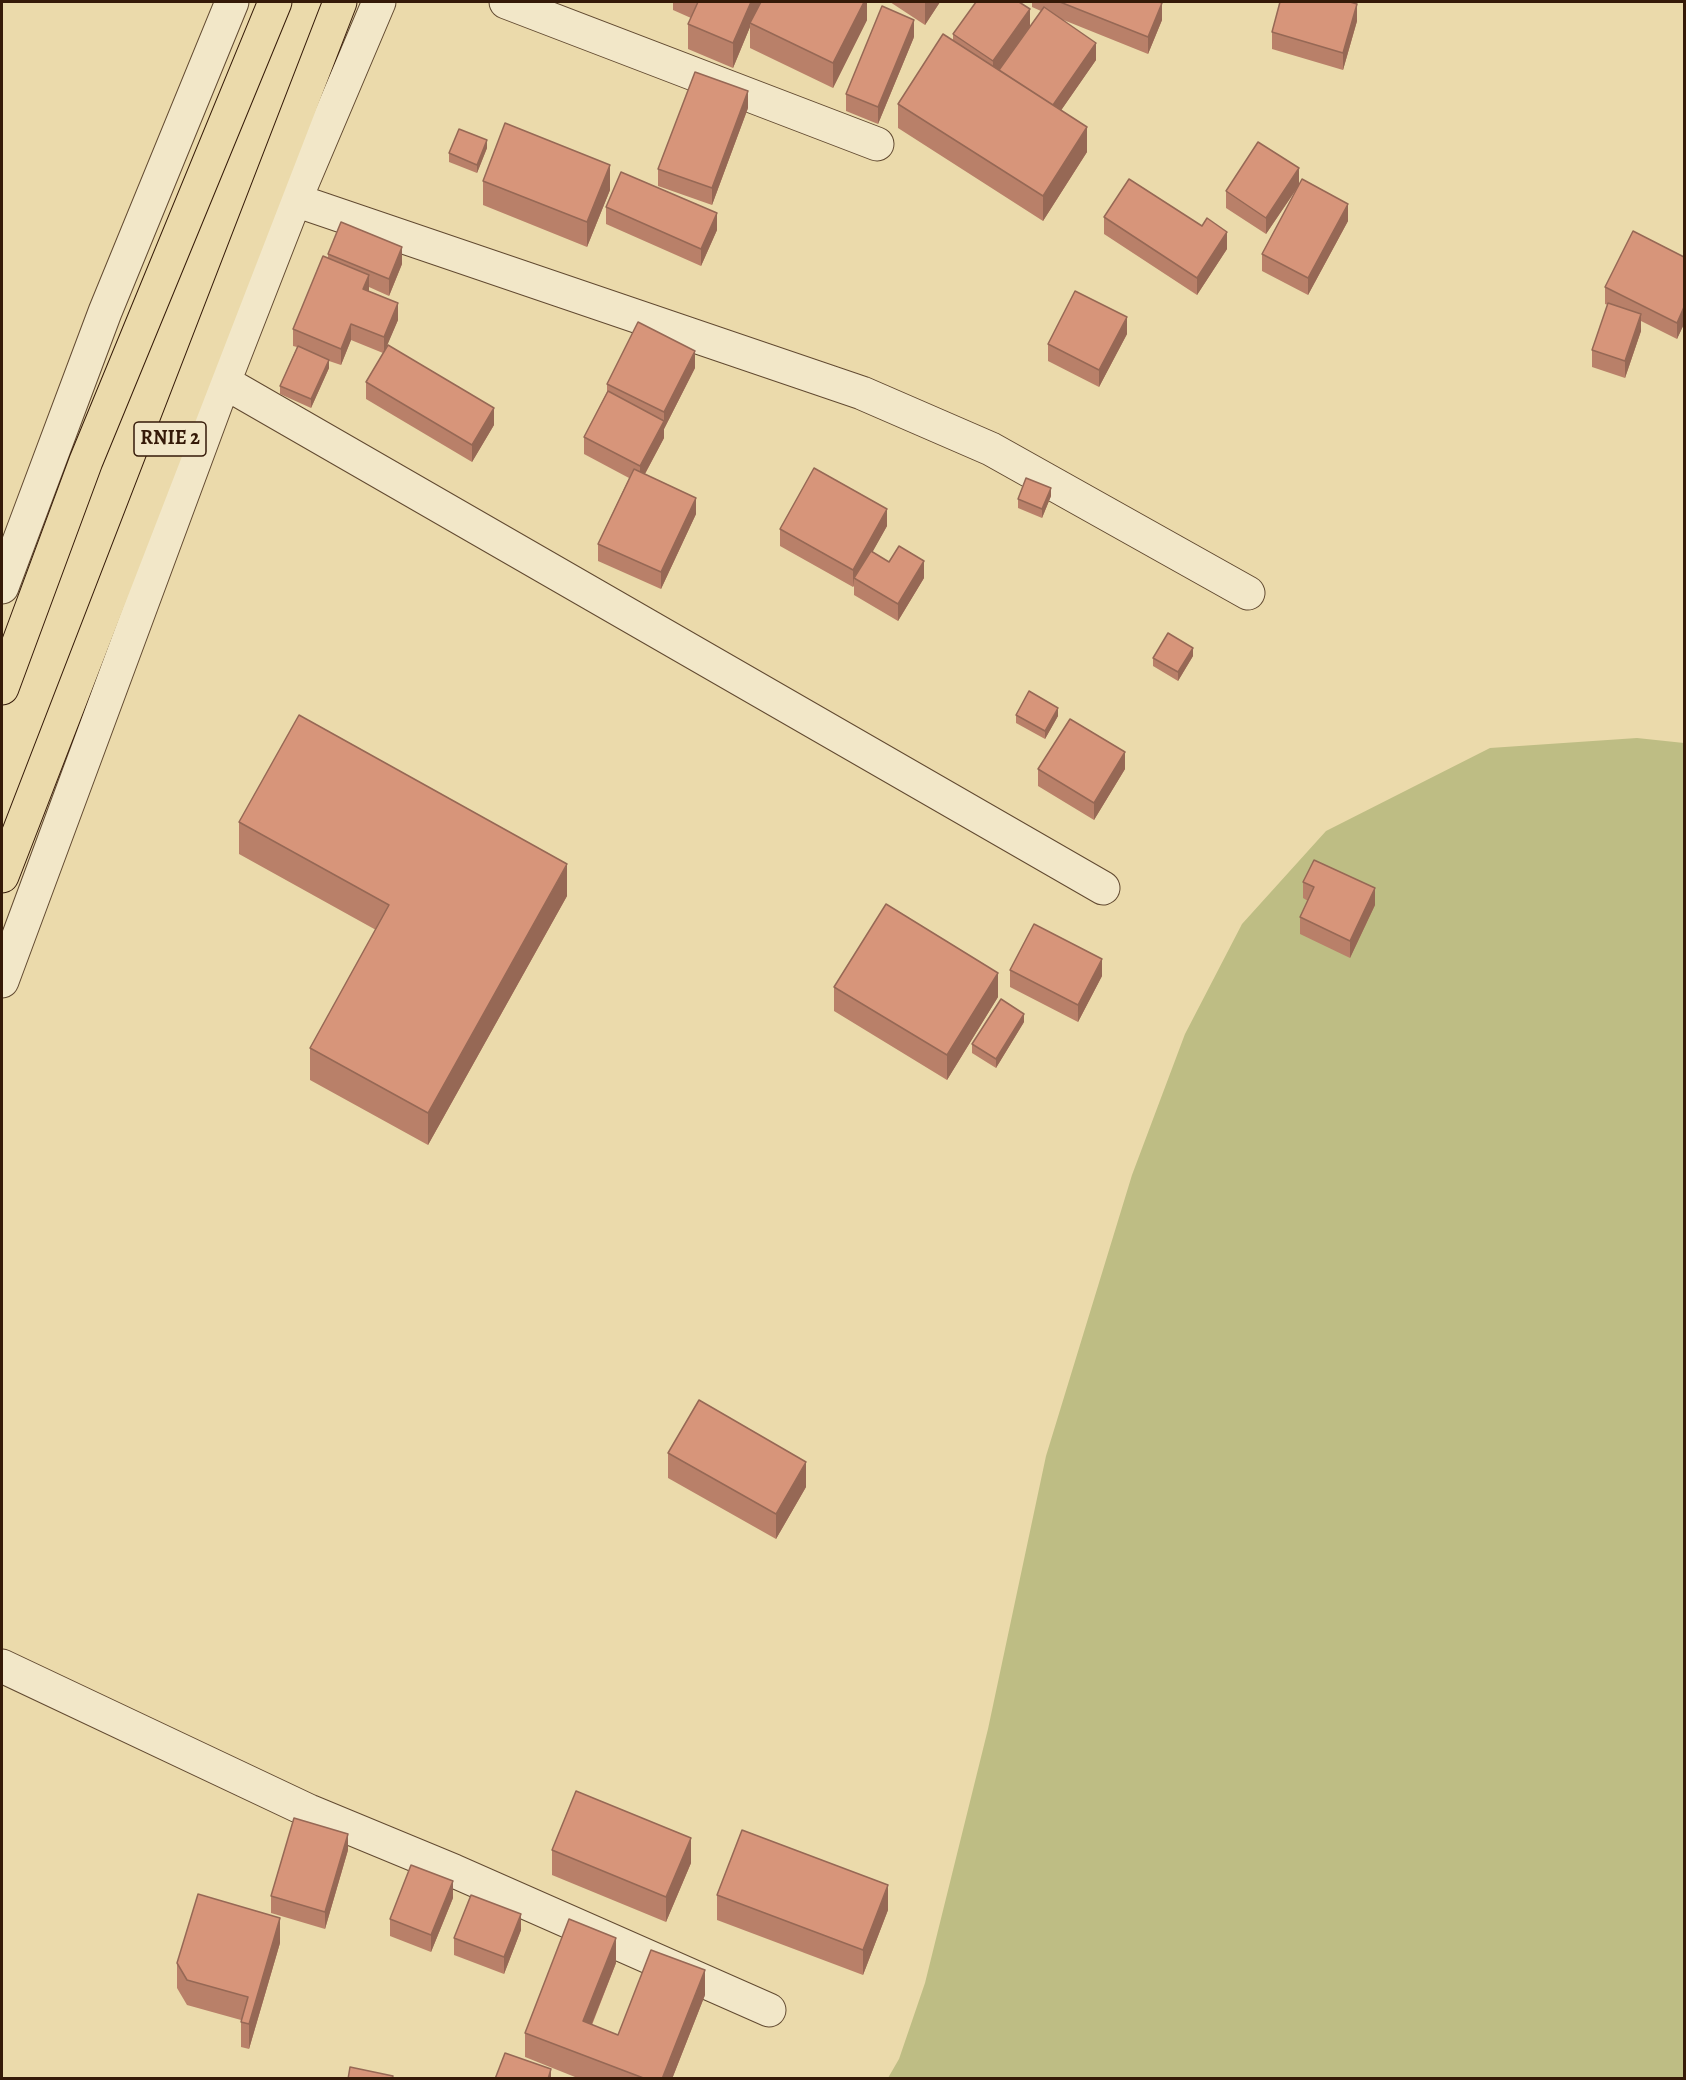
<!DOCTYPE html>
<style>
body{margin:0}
#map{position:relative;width:1686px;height:2080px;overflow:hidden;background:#ebdaab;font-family:Alegreya,serif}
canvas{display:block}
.frame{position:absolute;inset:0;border:3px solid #351a08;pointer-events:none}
</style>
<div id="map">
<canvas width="1686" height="2080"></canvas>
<div class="frame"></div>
</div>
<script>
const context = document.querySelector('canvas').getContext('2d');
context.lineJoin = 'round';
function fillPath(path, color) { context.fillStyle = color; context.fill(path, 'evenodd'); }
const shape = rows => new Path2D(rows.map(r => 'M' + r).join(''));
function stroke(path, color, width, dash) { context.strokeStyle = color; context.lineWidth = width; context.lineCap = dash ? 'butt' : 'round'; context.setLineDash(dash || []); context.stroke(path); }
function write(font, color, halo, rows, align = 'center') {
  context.font = font + ' Alegreya,serif'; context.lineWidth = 4.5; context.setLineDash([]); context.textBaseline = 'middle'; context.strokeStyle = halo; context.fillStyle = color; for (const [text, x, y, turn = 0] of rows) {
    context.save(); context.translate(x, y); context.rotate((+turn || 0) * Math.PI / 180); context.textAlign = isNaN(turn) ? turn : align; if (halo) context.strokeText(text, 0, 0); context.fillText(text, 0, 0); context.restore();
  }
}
fillPath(shape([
 [1637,738,1684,743,1684,2078,888,2078,899,2059,925,1983,988,1729,1046,1456,1132,1175,1185,1034,1242,924,1326,831,1490,748]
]), '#bebd84');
const minor = shape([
 [506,2,877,144],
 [295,200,862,393,991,449,1248,593],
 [224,382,1103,888],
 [2,587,105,312,232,2],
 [2,981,224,382,295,200,379,2],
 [2,1666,309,1811,454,1871,769,2010]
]);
const highway = shape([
 [2,688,86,461,275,2],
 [2,876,340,2]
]);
stroke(minor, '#624a31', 35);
stroke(highway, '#351a08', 35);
stroke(minor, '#f2e7c8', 33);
stroke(highway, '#ebdaab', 33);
fillPath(shape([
 [673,2,867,2,867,20,833,88,750,48,750,27,733,68,688,49,688,24,691,18,673,10],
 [890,2,940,2,925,25],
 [1032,2,1159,2,1162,20,1148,54,1061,19,1096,60,1061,110,1087,152,1043,221,898,128,898,104,953,41,953,34,1030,26,999,70,1041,11,1032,7],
 [1357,21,1343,70,1272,49,1272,32],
 [914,37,878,124,846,111,846,94],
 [748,108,712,205,658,186,658,169],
 [487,148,477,173,449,162,449,153],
 [483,181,610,190,587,247,483,205],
 [1299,185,1348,221,1308,295,1262,271,1262,254,1298,187,1266,234,1226,208,1226,191],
 [606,207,717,230,701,266,606,224],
 [1104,217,1202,226,1227,249,1197,295,1104,234],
 [328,254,402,264,389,296,369,287,369,291,398,320,386,347,494,425,472,462,366,399,366,382,383,353,351,340,341,365,329,361,329,368,311,408,280,394,280,386,297,347,293,346,293,329,328,258],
 [1684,257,1684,324,1677,339,1641,321,1641,331,1625,378,1592,367,1592,350,1608,305,1605,304,1605,287],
 [1127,334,1099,387,1048,361,1048,344],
 [695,368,664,429,664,438,645,474,696,514,661,589,598,561,598,544,629,478,584,454,584,437,607,392,607,384],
 [1051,496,1042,518,1018,508,1018,499],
 [887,526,872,552,889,562,924,578,898,621,854,595,854,586,853,587,780,546,780,529],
 [1193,656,1178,681,1153,666,1153,658],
 [1016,715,1058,716,1045,739,1016,723],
 [1038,769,1125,769,1094,820,1038,786],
 [239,822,567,896,428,1145,310,1080,310,1048,376,930,239,854],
 [1303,882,1375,905,1350,958,1300,934,1300,917,1308,901,1303,898],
 [1010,970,1102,976,1078,1022,1010,987],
 [834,987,998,997,947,1080,834,1011],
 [1024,1022,996,1068,972,1053,972,1044],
 [668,1453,806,1487,776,1539,668,1478],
 [348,1850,325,1929,271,1913,271,1896],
 [552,1850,691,1863,666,1922,552,1875],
 [717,1895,888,1910,863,1975,717,1920],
 [453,1898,431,1952,390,1936,390,1919],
 [521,1930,504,1974,454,1955,454,1938],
 [280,1943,249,2049,241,2047,241,2020,187,2005,177,1988,177,1963],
 [616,1963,592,2025,618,2035,705,1995,672,2079,580,2079,525,2057,525,2033]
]), '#b98069');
fillPath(shape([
 [751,2,761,2,750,23,750,27,733,68,733,43],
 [864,2,867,2,867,20,833,88,833,63],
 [925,2,940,2,925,25],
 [1162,3,1162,20,1148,54,1148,37],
 [1357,4,1357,21,1343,70,1343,53],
 [1030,9,1030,26,993,78,993,61],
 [914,20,914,37,878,124,878,107],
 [1096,43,1096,60,1051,125,1051,108],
 [748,91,748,108,712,205,712,188],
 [1087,127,1087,152,1043,221,1043,196],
 [487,140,487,148,477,173,477,165],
 [610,165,610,190,587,247,587,222],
 [1299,168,1299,185,1266,234,1266,218],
 [1348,204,1348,221,1308,295,1308,278],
 [717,213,717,230,701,266,701,249],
 [1227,232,1227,249,1197,295,1197,278],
 [402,247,402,264,389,296,389,279],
 [369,275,369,292,363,289],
 [398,303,398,320,384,353,384,337],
 [1684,307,1684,324,1677,339,1677,323],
 [1641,314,1641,331,1625,378,1625,361],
 [1127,317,1127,334,1099,387,1099,370],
 [351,324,351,340,341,365,341,349],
 [695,351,695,368,664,429,664,438,640,483,640,466,664,421,664,412],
 [329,360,329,368,311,408,311,399],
 [494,408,494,425,472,462,472,445],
 [1051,488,1051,496,1042,518,1042,509],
 [696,498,696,514,661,589,661,572],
 [887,509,887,526,857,580,854,578,853,587,853,570],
 [924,561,924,578,898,621,898,604],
 [1193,648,1193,656,1178,681,1178,672],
 [1058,708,1058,716,1045,739,1045,731],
 [1125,752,1125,769,1094,820,1094,803],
 [567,864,567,896,428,1145,428,1113],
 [1375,888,1375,905,1350,958,1350,941],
 [1102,959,1102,976,1078,1022,1078,1005],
 [998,973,998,997,947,1080,947,1055],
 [1024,1014,1024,1022,996,1068,996,1059],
 [806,1462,806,1487,776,1539,776,1514],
 [348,1834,348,1850,325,1929,325,1912],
 [691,1838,691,1863,666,1922,666,1897],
 [453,1881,453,1898,431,1952,431,1935],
 [888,1885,888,1910,863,1975,863,1950],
 [521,1914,521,1930,504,1974,504,1957],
 [280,1918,280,1943,249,2049,249,2024],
 [616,1938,616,1963,583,2046,583,2021],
 [705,1970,705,1995,672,2079,662,2079],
 [551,2069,551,2079,548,2079]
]), '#966855');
const building = shape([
 [698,2,751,2,733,43,688,24,698,2],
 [761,2,864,2,833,63,750,23,761,2],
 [976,2,1019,2,1030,9,993,61,953,34,976,2],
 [1060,2,1159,2,1162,3,1148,37,1060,2],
 [1280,2,1350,2,1357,4,1343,53,1272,32,1280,2],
 [882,6,914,20,878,107,846,94,882,6],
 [1044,7,1096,43,1053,105,999,70,1044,7],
 [943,34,1087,127,1043,196,898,104,943,34],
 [695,72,748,91,712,188,658,169,695,72],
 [505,123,610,165,587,222,483,181,505,123],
 [459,129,487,140,477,165,449,153,459,129],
 [1258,142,1299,168,1266,218,1226,191,1258,142],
 [621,172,717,213,701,249,606,207,621,172],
 [1129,179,1202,226,1207,218,1227,232,1197,278,1104,217,1129,179],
 [1302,179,1348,204,1308,278,1262,254,1302,179],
 [341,222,402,247,389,279,328,254,341,222],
 [1633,231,1684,257,1684,307,1677,323,1605,287,1633,231],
 [323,256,369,275,363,289,398,303,384,337,351,324,341,349,293,329,323,256],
 [1075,291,1127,317,1099,370,1048,344,1075,291],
 [1608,303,1641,314,1625,361,1592,350,1608,303],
 [638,322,695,351,664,412,607,384,638,322],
 [388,345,494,408,472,445,366,382,388,345],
 [298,346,329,360,311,399,280,386,298,346],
 [608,391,664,421,640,466,584,437,608,391],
 [814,468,887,509,853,570,780,529,814,468],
 [634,469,696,498,661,572,598,544,634,469],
 [1026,478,1051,488,1042,509,1018,499,1026,478],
 [899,546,924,561,898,604,854,578,871,551,889,562,899,546],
 [1168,633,1193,648,1178,672,1153,658,1168,633],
 [1029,691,1058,708,1045,731,1016,715,1029,691],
 [299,715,567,864,428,1113,310,1048,389,905,239,822,299,715],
 [1070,719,1125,752,1094,803,1038,769,1070,719],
 [1314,860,1375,888,1350,941,1300,917,1314,887,1303,882,1314,860],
 [886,904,998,973,947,1055,834,987,886,904],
 [1034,924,1102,959,1078,1005,1010,970,1034,924],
 [1001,999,1024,1014,996,1059,972,1044,1001,999],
 [699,1400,806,1462,776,1514,668,1453,699,1400],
 [576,1791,691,1838,666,1897,552,1850,576,1791],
 [294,1818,348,1834,325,1912,271,1896,294,1818],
 [742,1830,888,1885,863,1950,717,1895,742,1830],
 [411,1865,453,1881,431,1935,390,1919,411,1865],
 [198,1894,280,1918,249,2024,241,2022,248,1997,187,1980,177,1963,198,1894],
 [471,1895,521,1914,504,1957,454,1938,471,1895],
 [569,1919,616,1938,583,2021,618,2035,651,1950,705,1970,662,2079,646,2079,525,2033,569,1919],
 [505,2053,551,2069,548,2079,495,2079,505,2053],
 [350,2067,393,2076,392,2079,348,2079,350,2067]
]);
fillPath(building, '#d7957a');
stroke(building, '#966855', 1.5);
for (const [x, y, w] of [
 [170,439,72]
]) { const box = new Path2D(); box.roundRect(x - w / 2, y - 17, w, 34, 4.5); context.fillStyle = '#f2e7c8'; context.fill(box); stroke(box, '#351a08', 1.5); }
write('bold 20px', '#351a08', null, [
 ["RNIE 2",170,439]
]);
</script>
